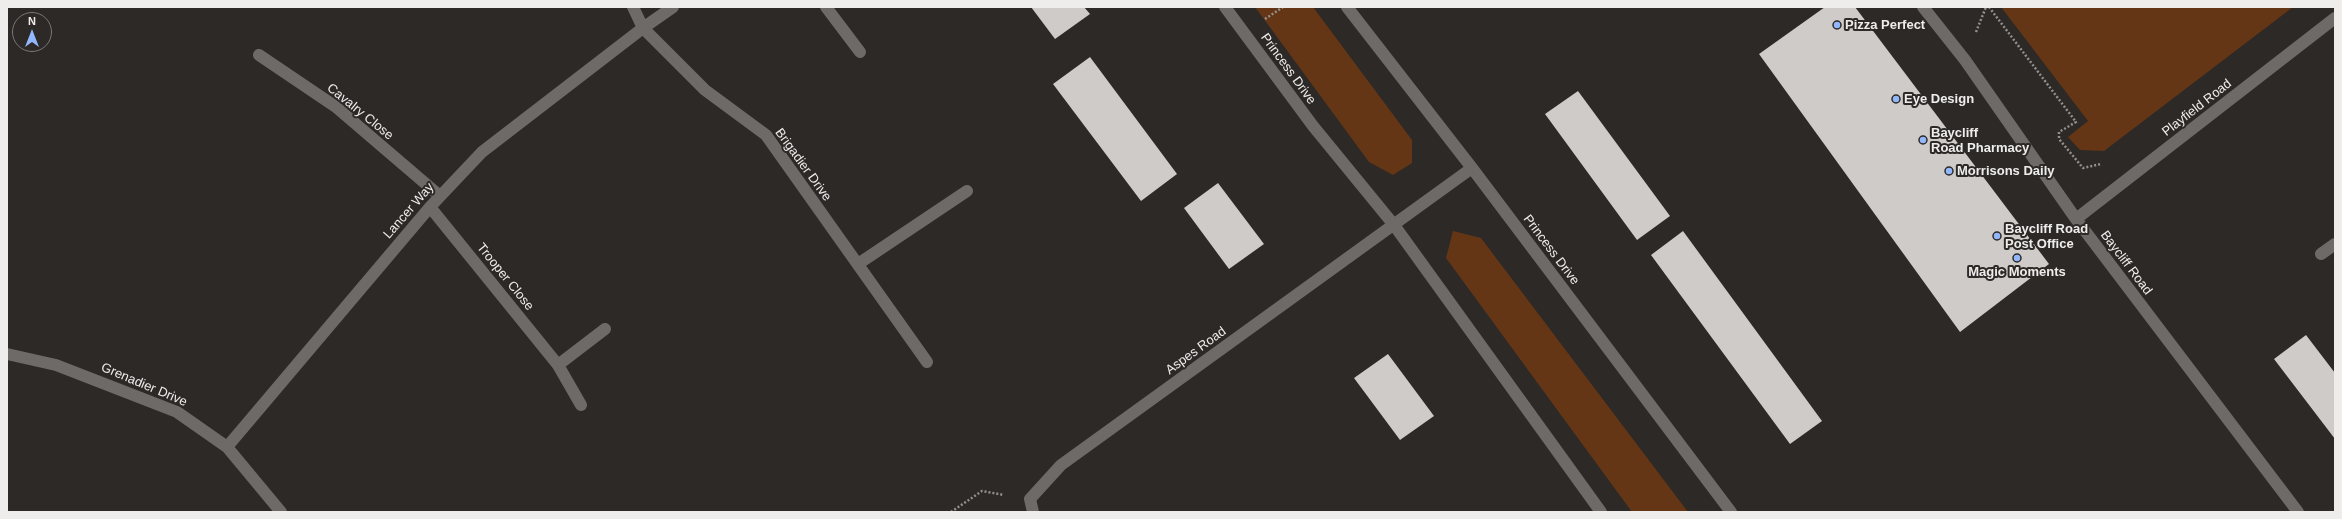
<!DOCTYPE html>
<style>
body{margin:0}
#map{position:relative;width:2342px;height:519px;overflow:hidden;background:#2c2927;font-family:Helvetica,sans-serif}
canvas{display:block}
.frame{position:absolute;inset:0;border:8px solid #efedec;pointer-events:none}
.north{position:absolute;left:12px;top:12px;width:40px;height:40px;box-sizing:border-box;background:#2c2927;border:1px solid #7a7776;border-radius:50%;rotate:0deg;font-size:11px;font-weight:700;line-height:16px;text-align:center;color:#efedec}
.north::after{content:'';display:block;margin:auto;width:14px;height:18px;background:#93b7fd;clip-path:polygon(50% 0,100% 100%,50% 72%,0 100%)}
</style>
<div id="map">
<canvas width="2342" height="519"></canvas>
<div class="frame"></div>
<div class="north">N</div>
</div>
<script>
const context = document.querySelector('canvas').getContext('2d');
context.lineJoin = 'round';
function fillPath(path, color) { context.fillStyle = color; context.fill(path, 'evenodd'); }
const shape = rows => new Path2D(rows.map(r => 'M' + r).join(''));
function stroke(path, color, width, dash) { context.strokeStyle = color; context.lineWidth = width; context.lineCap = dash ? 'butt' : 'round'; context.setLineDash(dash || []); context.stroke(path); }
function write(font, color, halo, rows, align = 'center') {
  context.font = font + ' Helvetica,sans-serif'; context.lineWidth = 4; context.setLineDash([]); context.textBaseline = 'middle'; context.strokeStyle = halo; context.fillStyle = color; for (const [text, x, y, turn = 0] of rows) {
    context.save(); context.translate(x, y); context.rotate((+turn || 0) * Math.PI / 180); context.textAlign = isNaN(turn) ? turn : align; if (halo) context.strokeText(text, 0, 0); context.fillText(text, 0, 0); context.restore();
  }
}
fillPath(shape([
 [1255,7,1313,7,1412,140,1412,163,1393,175,1369,162],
 [2001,7,2293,7,2104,151,2080,150,2068,137,2088,121],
 [1453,231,1481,238,1688,512,1632,512,1446,258]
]), '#653615');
fillPath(shape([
 [1031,7,1084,7,1090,14,1055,39],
 [1825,7,1855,7,2049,264,1960,332,1759,54],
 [1090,57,1177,174,1141,201,1053,84],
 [1578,91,1670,216,1637,240,1545,114],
 [1218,183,1264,244,1229,269,1184,208],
 [1683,231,1822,421,1790,444,1651,255],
 [2306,335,2335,373,2335,439,2274,359],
 [1388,354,1434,416,1400,440,1354,378]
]), '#cecbc8');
stroke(shape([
 [1989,7,2076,122,2059,132,2059,139,2083,168,2101,164],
 [1265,19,1283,7],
 [1976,32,1986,7],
 [951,512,982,491,1004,495]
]), '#939190', 2.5, [2, 2]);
stroke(shape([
 [633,7,643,28,705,90,766,135,927,362],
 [826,7,860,52],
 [1225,7,1313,126,1394,225,1601,512],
 [1347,7,1472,168,1731,512],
 [1923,7,1965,60,2076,219,2298,512],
 [259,55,336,107,440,196],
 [430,207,558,365,581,405],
 [2076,219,2335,18],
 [2321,254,2335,244],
 [858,264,967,191],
 [7,354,56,365,177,412,227,447,281,512],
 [558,365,605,329],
 [227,447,430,207,482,152,643,28,673,7],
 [1033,512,1030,499,1061,465,1472,168]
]), '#6e6a68', 12);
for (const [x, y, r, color] of [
 [1837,25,4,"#93b7fd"],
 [1896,99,4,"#93b7fd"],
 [1923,140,4,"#93b7fd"],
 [1949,171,4,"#93b7fd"],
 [1997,236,4,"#93b7fd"],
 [2017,258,4,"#93b7fd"]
]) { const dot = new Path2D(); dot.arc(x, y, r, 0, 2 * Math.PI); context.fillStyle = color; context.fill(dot); stroke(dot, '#2c2927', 1.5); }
write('bold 13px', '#efedec', '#2c2927', [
 ["Pizza Perfect",1845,25],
 ["Eye Design",1904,99],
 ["Baycliff",1931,133],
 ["Road Pharmacy",1931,148],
 ["Morrisons Daily",1957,171],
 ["Baycliff Road",2005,229],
 ["Post Office",2005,244],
 ["Magic Moments",2017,272,"center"]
], 'left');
write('13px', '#efedec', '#2c2927', [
 ["Princess Drive",1288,69,54],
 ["Playfield Road",2197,108,-38],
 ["Cavalry Close",360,112,39],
 ["Brigadier Drive",803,165,54],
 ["Lancer Way",409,211,-49],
 ["Princess Drive",1551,250,53],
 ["Baycliff Road",2126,263,53],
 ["Trooper Close",505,277,51],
 ["Aspes Road",1196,351,-36],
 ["Grenadier Drive",144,385,23]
]);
</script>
